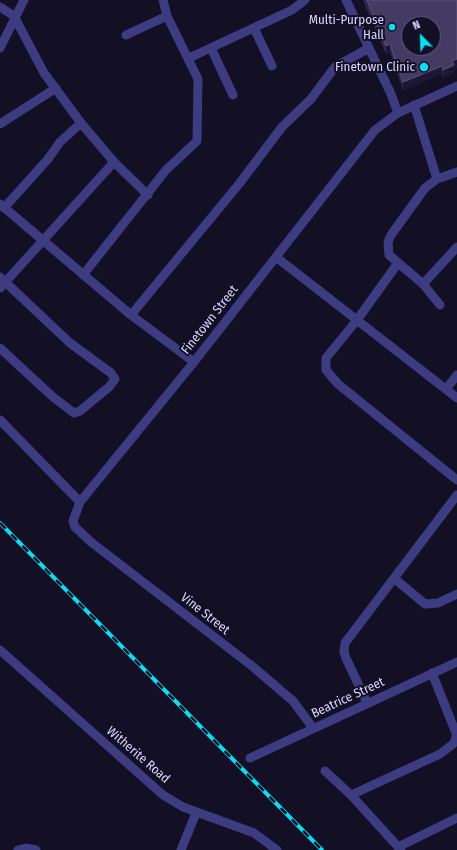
<!DOCTYPE html>
<style>
body{margin:0}
#map{position:relative;width:457px;height:850px;overflow:hidden;background:#130f24;font-family:"Fira Sans Condensed",sans-serif}
canvas{display:block}
.north{position:absolute;left:401px;top:16px;width:40px;height:40px;box-sizing:border-box;background:#130f24;border:1px solid #625e7b;border-radius:50%;rotate:337deg;font-size:11px;font-weight:700;line-height:16px;text-align:center;color:#d8d4fe}
.north::after{content:'';display:block;margin:auto;width:14px;height:18px;background:#08dff5;clip-path:polygon(50% 0,100% 100%,50% 72%,0 100%)}
</style>
<div id="map">
<canvas width="457" height="850"></canvas>
<div class="north">N</div>
</div>
<script>
const context = document.querySelector('canvas').getContext('2d');
context.lineJoin = 'round';
const shape = rows => new Path2D(rows.map(r => 'M' + r).join(''));
function stroke(path, color, width, dash) { context.strokeStyle = color; context.lineWidth = width; context.lineCap = dash ? 'butt' : 'round'; context.setLineDash(dash || []); context.stroke(path); }
function fillPath(path, color) { context.fillStyle = color; context.fill(path, 'evenodd'); }
function write(font, color, halo, rows, align = 'center') {
  context.font = font + ' "Fira Sans Condensed",sans-serif'; context.lineWidth = 4; context.setLineDash([]); context.textBaseline = 'middle'; context.strokeStyle = halo; context.fillStyle = color; for (const [text, x, y, turn = 0] of rows) {
    context.save(); context.translate(x, y); context.rotate((+turn || 0) * Math.PI / 180); context.textAlign = isNaN(turn) ? turn : align; if (halo) context.strokeText(text, 0, 0); context.fillText(text, 0, 0); context.restore();
  }
}
stroke(shape([
 [346,0,391,94,398,113],
 [0,7,14,16,44,73,81,123,114,162,148,195],
 [254,28,272,66],
 [126,35,167,16],
 [0,48,24,0],
 [211,48,233,95],
 [189,58,292,10,305,0],
 [414,105,437,179,425,188,391,235,388,242,389,255,423,284,457,247],
 [0,124,56,88],
 [437,179,457,172],
 [0,204,131,315,194,362],
 [4,208,48,159,60,142,81,123],
 [276,257,457,398],
 [398,263,357,320,326,358,326,370,338,384,457,480],
 [83,275,166,170,197,141,198,79,167,16,163,0],
 [0,277,70,343,111,373,115,379,109,387,80,411,74,413,53,397,0,348],
 [423,284,440,305],
 [0,288,114,162],
 [131,315,239,184,282,127,311,99,335,67,369,48],
 [446,389,457,375],
 [0,420,80,502],
 [395,579,425,604,438,603,457,594],
 [0,650,163,795,183,807,254,833,277,850],
 [367,703,346,658,344,652,345,643,457,495],
 [313,728,293,701,252,666,91,542,75,527,73,521,80,502,194,362,375,130,398,113,457,86],
 [250,758,457,662],
 [325,771,351,795],
 [398,847,457,818],
 [18,850,26,848,36,850],
 [181,850,196,813],
 [401,850,351,795,440,754,453,744,456,739,456,733,432,673]
]), '#3e3c81', 9);
const rail = shape([
 [0,523,322,850]
]);
stroke(rail, '#08dff5', 4);
stroke(rail, '#130f24', 2.5, [8]);
fillPath(shape([
 [363,0,457,0,457,68,454,69,454,73,443,78,442,74,403,90,390,52,386,54]
]), '#312951');
fillPath(shape([
 [390,44,390,52,386,54,386,46],
 [457,59,457,68,454,69,454,73,443,78,443,70,452,61],
 [442,66,442,74,403,90,403,82]
]), '#1d1737');
const building = shape([
 [367,0,457,0,457,59,452,61,454,65,443,70,442,66,403,82,390,44,386,46,367,0],
 [409,24,433,24,433,48,409,48,409,24]
]);
fillPath(building, '#433b64');
stroke(building, '#5a537c', 1);
for (const [x, y, r, color] of [
 [392,27,4,"#08dff5"],
 [424,67,5,"#08dff5"]
]) { const dot = new Path2D(); dot.arc(x, y, r, 0, 2 * Math.PI); context.fillStyle = color; context.fill(dot); stroke(dot, '#130f24', 1.5); }
write('13px', '#d8d4fe', '#130f24', [
 ["Multi-Purpose",384,20],
 ["Hall",384,35],
 ["Finetown Clinic",415,67]
], 'right');
write('13px', '#d8d4fe', '#130f24', [
 ["Finetown Street",210,320,-52],
 ["Vine Street",205,614,38],
 ["Beatrice Street",348,698,-25],
 ["Witherite Road",138,755,41]
]);
</script>
